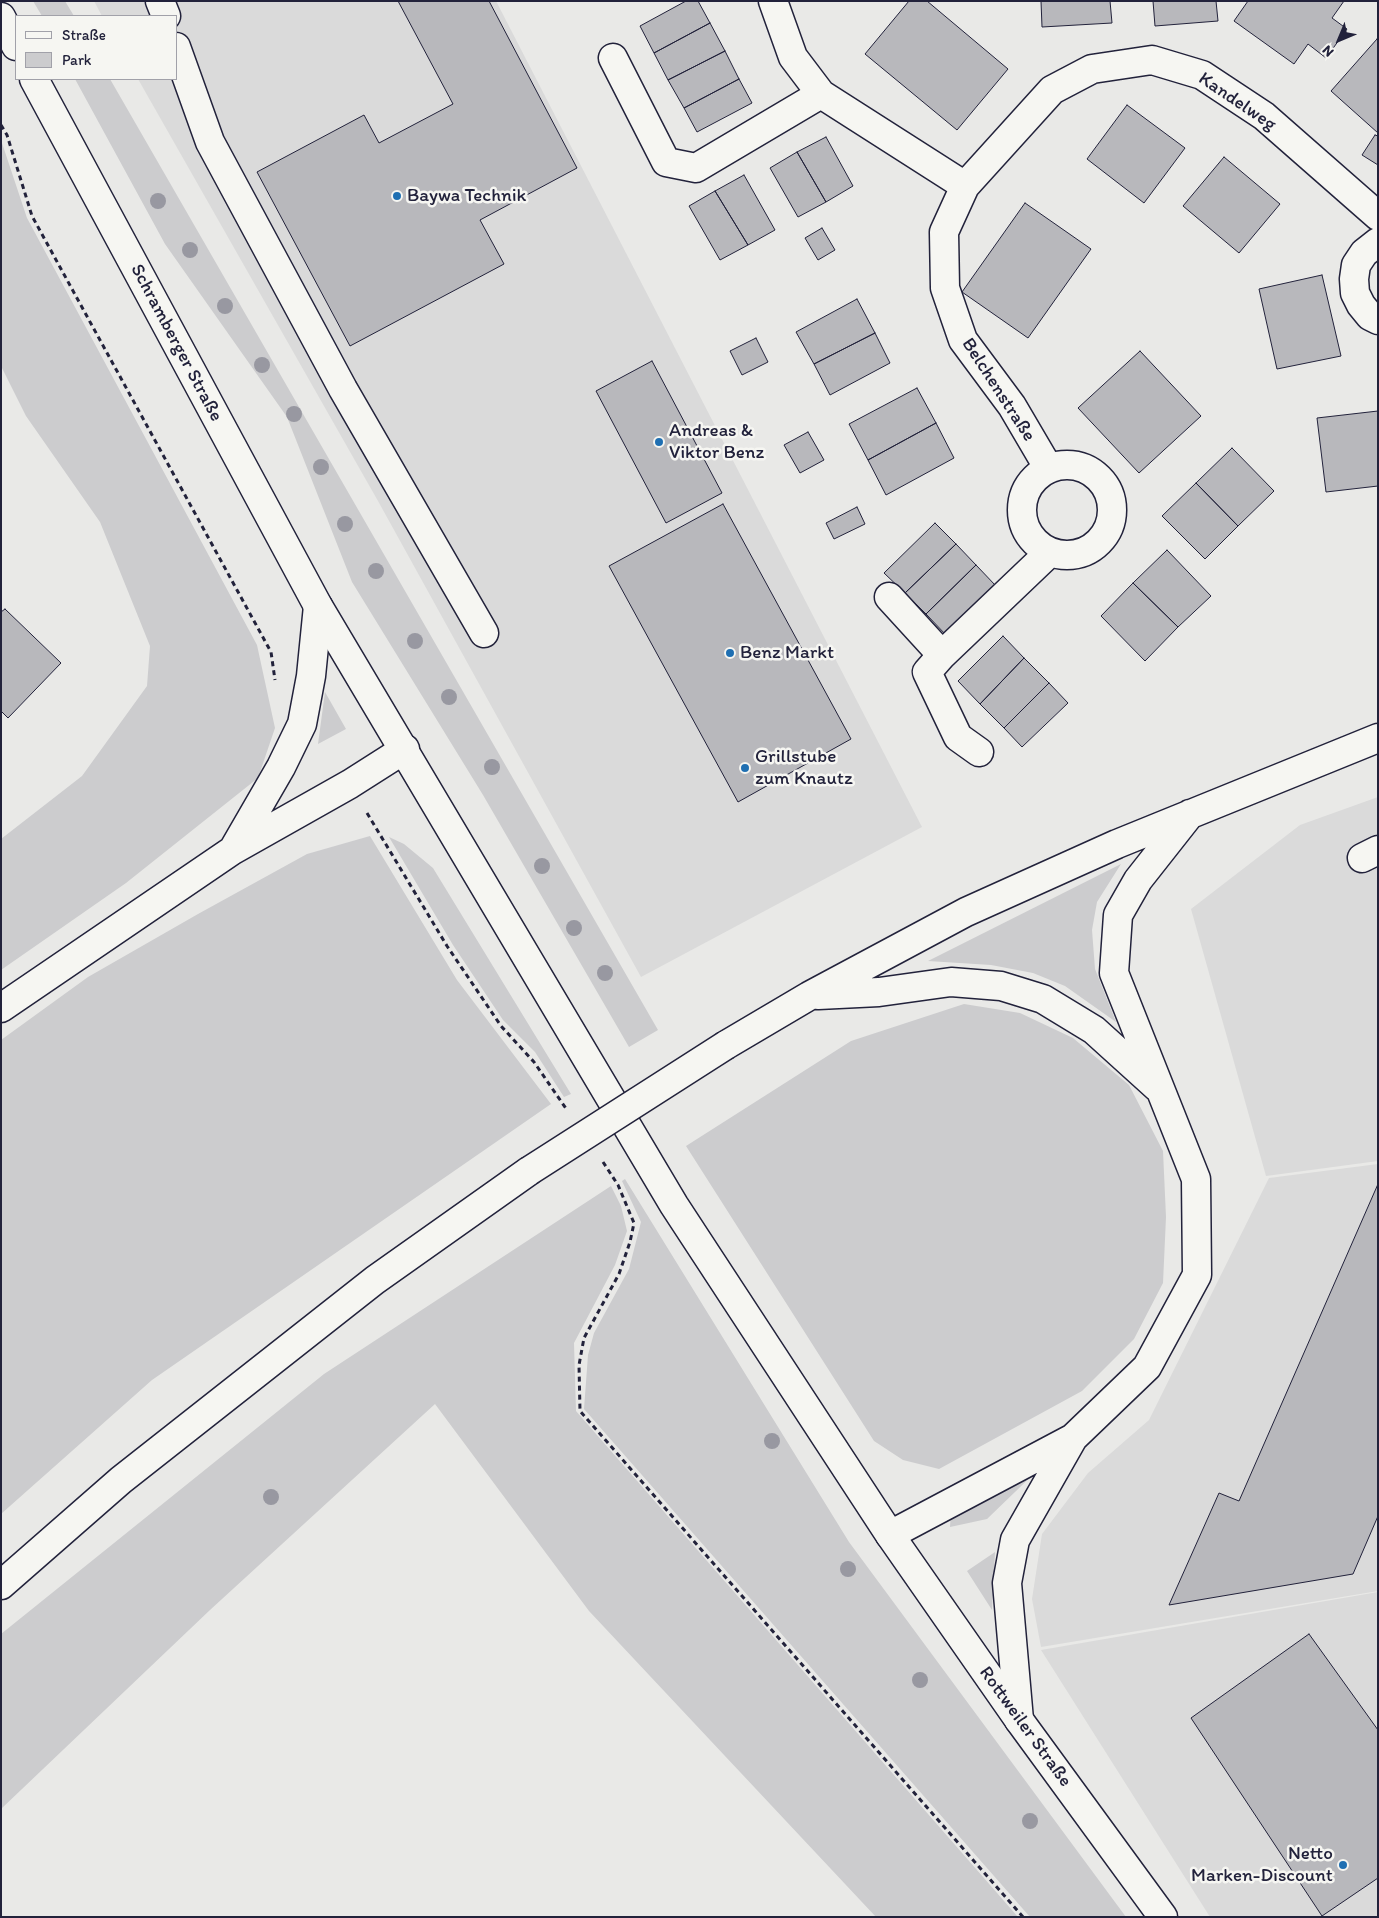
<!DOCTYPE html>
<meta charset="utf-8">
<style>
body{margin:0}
#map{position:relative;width:1379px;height:1918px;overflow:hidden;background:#e9e9e7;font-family:Itim,sans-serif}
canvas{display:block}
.frame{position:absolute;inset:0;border:2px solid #22223b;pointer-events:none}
.legend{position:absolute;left:15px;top:15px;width:162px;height:65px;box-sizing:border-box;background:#f6f6f2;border:1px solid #a1a1a9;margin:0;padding:6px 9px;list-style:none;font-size:15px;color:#22223b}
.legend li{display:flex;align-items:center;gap:10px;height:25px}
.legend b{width:25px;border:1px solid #a1a1a9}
.north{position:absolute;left:1314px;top:15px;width:50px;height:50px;-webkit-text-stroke:4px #f6f6f2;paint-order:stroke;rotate:225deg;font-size:14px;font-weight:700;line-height:20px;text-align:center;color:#22223b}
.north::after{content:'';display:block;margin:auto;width:18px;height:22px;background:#22223b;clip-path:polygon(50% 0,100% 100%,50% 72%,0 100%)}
</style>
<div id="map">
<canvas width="1379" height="1918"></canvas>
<div class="frame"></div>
<ul class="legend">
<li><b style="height:6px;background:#f6f6f2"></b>Straße</li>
<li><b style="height:14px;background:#ccccce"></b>Park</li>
</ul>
<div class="north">N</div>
</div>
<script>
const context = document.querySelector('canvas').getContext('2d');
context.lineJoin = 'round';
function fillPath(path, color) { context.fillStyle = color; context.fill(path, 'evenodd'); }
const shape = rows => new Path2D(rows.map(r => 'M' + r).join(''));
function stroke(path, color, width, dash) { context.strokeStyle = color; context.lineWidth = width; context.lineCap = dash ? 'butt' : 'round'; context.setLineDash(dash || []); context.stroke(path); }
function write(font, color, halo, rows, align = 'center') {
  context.font = font + ' Itim,sans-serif'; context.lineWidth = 5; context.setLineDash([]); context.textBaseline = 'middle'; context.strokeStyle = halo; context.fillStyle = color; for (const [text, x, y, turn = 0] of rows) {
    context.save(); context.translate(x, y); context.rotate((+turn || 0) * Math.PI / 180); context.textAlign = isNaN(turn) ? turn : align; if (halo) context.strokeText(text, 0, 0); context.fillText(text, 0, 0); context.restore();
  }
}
fillPath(shape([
 [94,1,496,1,922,827,641,977,378,501,138,79,176,79,176,16,102,16],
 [1378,797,1378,1161,1266,1176,1191,909,1300,825],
 [1378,1164,1378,1591,1041,1647,1032,1599,1042,1534,1088,1473,1149,1420,1269,1178],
 [1378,1592,1378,1917,1210,1917,1041,1650]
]), '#dadada');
fillPath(shape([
 [33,1,65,1,74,16,42,16],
 [75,79,110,79,658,1030,629,1047,483,795,352,582,287,417,165,244],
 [1,140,27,218,257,645,275,728,258,778,126,883,1,970,1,839,82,776,147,686,150,646,100,522,26,416,1,366],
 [325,692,346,729,318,744],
 [370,836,457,980,551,1104,152,1380,1,1514,1,1040,88,977,198,914,307,854],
 [389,837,404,844,433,868,571,1094,564,1097,535,1052,503,1020,453,945],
 [1121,864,1097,902,1092,930,1095,969,1116,1022,1065,986,1033,973,991,965,928,961],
 [964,1004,1020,1013,1073,1038,1129,1085,1163,1151,1166,1217,1163,1283,1134,1339,1082,1391,939,1469,903,1460,874,1441,686,1146,851,1041],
 [625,1179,849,1542,1126,1917,1030,1917,584,1409,588,1355,594,1333,629,1269,641,1222,622,1181],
 [611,1186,621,1206,627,1231,615,1265,574,1343,576,1411,1018,1917,876,1917,589,1611,435,1404,210,1610,1,1809,1,1634,324,1374],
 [1044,1464,987,1519,950,1527,951,1511],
 [995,1552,992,1610,967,1571]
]), '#ccccce');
const building = shape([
 [398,1,489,1,577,168,480,220,504,264,350,346,257,172,364,115,379,143,453,104,398,1],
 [686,1,698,1,710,23,654,53,640,26,686,1],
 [909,1,927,1,1008,69,957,130,865,54,909,1],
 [1041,1,1110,1,1112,23,1042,27,1041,1],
 [1153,1,1216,1,1218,21,1155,26,1153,1],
 [1248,1,1344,1,1332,18,1347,29,1326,58,1308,44,1294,64,1234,21,1248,1],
 [710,23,725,51,668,80,654,53,710,23],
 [1377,39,1378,40,1378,133,1331,91,1377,39],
 [725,51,739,79,684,108,668,80,725,51],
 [739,79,752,103,697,132,684,108,739,79],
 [1127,105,1185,148,1144,203,1087,159,1127,105],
 [1375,135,1378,136,1378,165,1362,155,1375,135],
 [826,137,853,186,826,202,797,152,826,137],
 [797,152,826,202,798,217,770,168,797,152],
 [1224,157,1280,204,1239,253,1183,206,1224,157],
 [744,175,775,230,748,245,715,191,744,175],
 [715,191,748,245,720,260,689,206,715,191],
 [1025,203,1091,249,1028,338,962,292,1025,203],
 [822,228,835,250,818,260,805,238,822,228],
 [1322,275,1341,356,1277,369,1259,289,1322,275],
 [857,299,875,333,814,364,796,332,857,299],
 [875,333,890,363,830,395,814,364,875,333],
 [756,338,768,362,742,375,730,351,756,338],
 [1140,351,1201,416,1139,473,1078,408,1140,351],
 [652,361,722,493,666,523,596,391,652,361],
 [917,388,936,423,868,460,849,424,917,388],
 [1378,411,1378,486,1326,492,1317,418,1378,411],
 [936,423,954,458,886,495,868,460,936,423],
 [808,432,824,460,800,473,784,445,808,432],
 [1232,448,1274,491,1238,526,1196,483,1232,448],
 [1196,483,1238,526,1205,559,1162,516,1196,483],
 [723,504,851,739,738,802,609,566,723,504],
 [857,507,865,524,834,539,826,523,857,507],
 [935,523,956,544,905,593,884,573,935,523],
 [956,544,976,565,926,614,905,593,956,544],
 [1167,550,1211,596,1178,627,1133,583,1167,550],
 [976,565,996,586,946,635,926,614,976,565],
 [1133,583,1178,627,1145,661,1101,616,1133,583],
 [5,609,61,663,8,718,1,711,1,612,5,609],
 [1003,636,1024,658,980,704,958,681,1003,636],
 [1024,658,1049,683,1004,728,980,704,1024,658],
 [1049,683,1068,703,1022,747,1004,728,1049,683],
 [1378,1184,1378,1516,1353,1574,1169,1605,1219,1493,1239,1501,1378,1184],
 [1309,1634,1378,1730,1378,1878,1322,1916,1191,1718,1309,1634]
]);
fillPath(building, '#b8b8bc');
stroke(building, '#22223b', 1);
const minor = shape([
 [160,1,166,16],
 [773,1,793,57,821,94,965,186,944,232,945,288,963,340,1012,406,1049,469],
 [1,17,16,46],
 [176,47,210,142,343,389,484,633],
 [613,58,666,162,696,168,821,94],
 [34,79,318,606,674,1205,890,1535,1019,1720,1163,1917],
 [965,186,1052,90,1092,69,1152,60,1202,75,1264,116,1378,216],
 [1378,242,1364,253,1356,265,1354,279,1355,293,1361,305,1370,316,1378,320],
 '1022 510a45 45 0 1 1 90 0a45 45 0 1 1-90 0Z',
 [889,597,942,655,1050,552],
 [942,655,927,672,958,737,979,752],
 [1362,858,1378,850]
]);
const major = shape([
 [233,850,281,767,302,724,311,676,318,606],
 [818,995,879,992,951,982,1001,986,1043,999,1094,1030,1157,1087],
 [1,1008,233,850,350,784,405,749],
 [726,1045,809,996,966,912,1117,844,1378,738],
 [890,1535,1073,1438,1147,1367,1197,1275,1196,1179,1114,973,1118,915,1138,880,1190,814],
 [1,1585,121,1480,375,1280,529,1171],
 [1019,1720,1007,1583,1015,1540,1073,1438]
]);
stroke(minor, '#22223b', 31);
stroke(major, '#22223b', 31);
stroke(shape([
 [1,125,7,135,32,216,271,652,275,680],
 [367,813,447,946,501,1026,534,1062,567,1110],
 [603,1162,618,1185,634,1223,630,1242,619,1274,584,1338,579,1365,580,1411,1023,1917]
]), '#22223b', 3, [5, 4]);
stroke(minor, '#f6f6f2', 28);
stroke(major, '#f6f6f2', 28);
const majorBridge = shape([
 [529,1171,726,1045]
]);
stroke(majorBridge, '#22223b', 31, []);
stroke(majorBridge, '#f6f6f2', 28);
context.fillStyle = '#9898a1';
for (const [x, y] of [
 [158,201],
 [190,250],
 [225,306],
 [262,365],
 [294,414],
 [321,467],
 [345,524],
 [376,571],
 [415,641],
 [449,697],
 [492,767],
 [542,866],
 [574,928],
 [605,973],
 [772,1441],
 [271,1497],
 [848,1569],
 [920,1680],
 [1030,1821]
]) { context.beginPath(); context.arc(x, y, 8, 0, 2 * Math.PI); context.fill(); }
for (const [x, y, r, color] of [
 [397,196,5,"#1f6fb2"],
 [659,442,5,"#1f6fb2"],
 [730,653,5,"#1f6fb2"],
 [745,768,5,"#1f6fb2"],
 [1343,1865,5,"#1f6fb2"]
]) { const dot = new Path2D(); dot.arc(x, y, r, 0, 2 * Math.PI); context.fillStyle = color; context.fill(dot); stroke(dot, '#f6f6f2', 2); }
write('19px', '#22223b', '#f6f6f2', [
 ["Kandelweg",1237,102,34],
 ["Schramberger Straße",176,343,62],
 ["Belchenstraße",998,390,57],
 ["Rottweiler Straße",1025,1727,54]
]);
write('19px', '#22223b', '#f6f6f2', [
 ["Baywa Technik",407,196],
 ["Andreas &",669,431],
 ["Viktor Benz",669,453],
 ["Benz Markt",740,653],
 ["Grillstube",755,757],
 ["zum Knautz",755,779],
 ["Netto",1333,1854,"right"],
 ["Marken-Discount",1333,1876,"right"]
], 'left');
</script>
